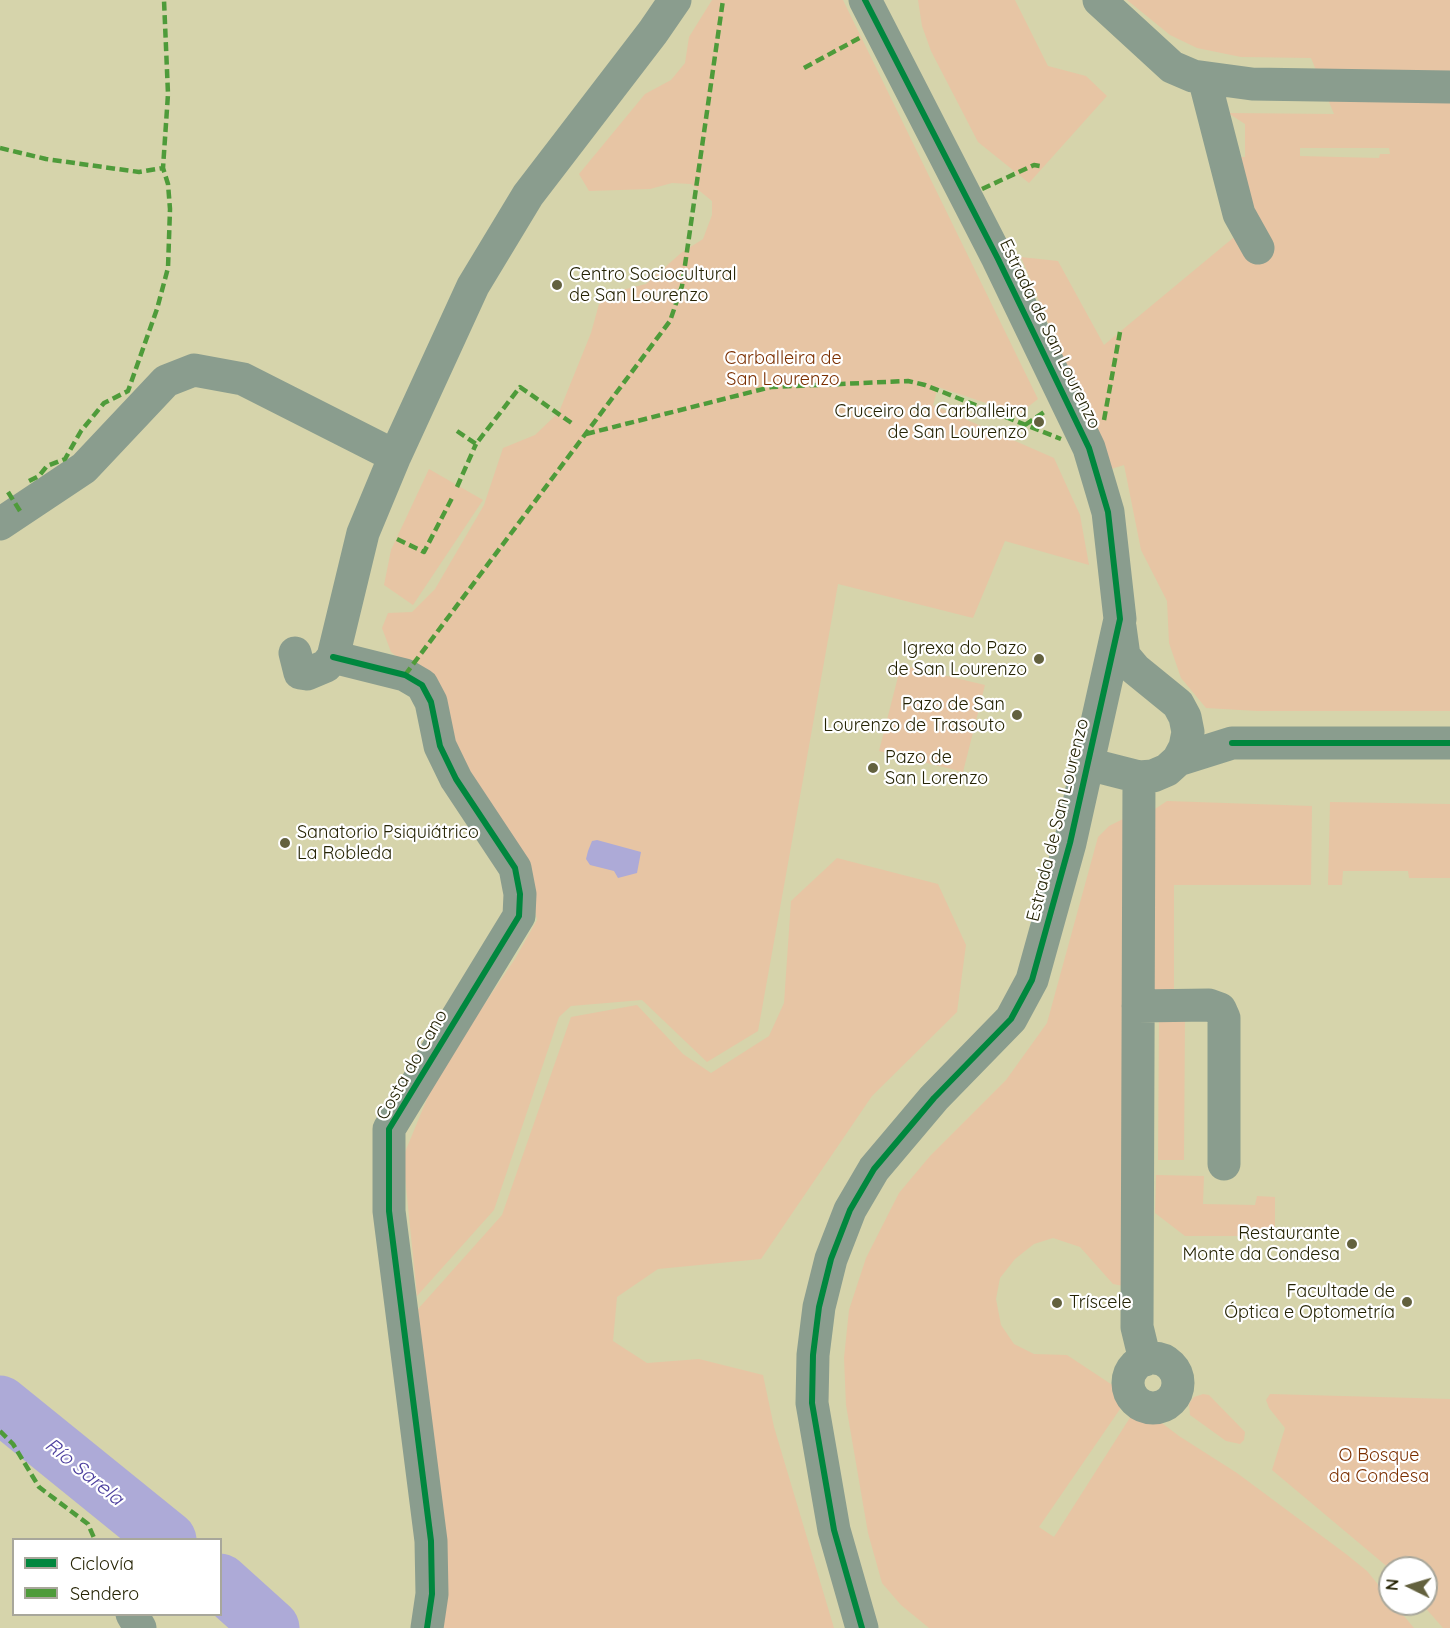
<!DOCTYPE html>
<meta charset="utf-8">
<style>
body{margin:0}
#map{position:relative;width:1450px;height:1628px;overflow:hidden;background:#d6d4ab;font-family:Quicksand,sans-serif}
canvas{display:block}
.legend{position:absolute;left:12px;top:1538px;width:210px;height:78px;box-sizing:border-box;background:#fff;border:2px solid #a8a79b;margin:0;padding:8px 10px;list-style:none;font-size:18px;color:#252304}
.legend li{display:flex;align-items:center;gap:12px;height:30px}
.legend b{width:30px;border:2px solid #a8a79b}
.north{position:absolute;left:1378px;top:1556px;width:60px;height:60px;box-sizing:border-box;background:#fff;border:2px solid #a8a79b;border-radius:50%;rotate:275deg;font-size:16px;font-weight:700;line-height:24px;text-align:center;color:#252304}
.north::after{content:'';display:block;margin:auto;width:21px;height:27px;background:#63613e;clip-path:polygon(50% 0,100% 100%,50% 72%,0 100%)}
</style>
<div id="map">
<canvas width="1450" height="1628"></canvas>
<ul class="legend">
<li><b style="height:8px;background:#00873e"></b>Ciclovía</li>
<li><b style="height:8px;background:#4e9b3a"></b>Sendero</li>
</ul>
<div class="north">N</div>
</div>
<script>
const context = document.querySelector('canvas').getContext('2d');
context.lineJoin = 'round';
function fillPath(path, color) { context.fillStyle = color; context.fill(path, 'evenodd'); }
const shape = rows => new Path2D(rows.map(r => 'M' + r).join(''));
function stroke(path, color, width, dash) { context.strokeStyle = color; context.lineWidth = width; context.lineCap = dash ? 'butt' : 'round'; context.setLineDash(dash || []); context.stroke(path); }
function write(font, color, halo, rows, align = 'center') {
  context.font = font + ' Quicksand,sans-serif'; context.lineWidth = 4.5; context.setLineDash([]); context.textBaseline = 'middle'; context.strokeStyle = halo; context.fillStyle = color; for (const [text, x, y, turn = 0] of rows) {
    context.save(); context.translate(x, y); context.rotate((+turn || 0) * Math.PI / 180); context.textAlign = isNaN(turn) ? turn : align; if (halo) context.strokeText(text, 0, 0); context.fillText(text, 0, 0); context.restore();
  }
}
fillPath(shape([
 [712,0,843,0,1038,399,1019,414,938,387,933,405,1054,458,1080,515,1089,565,1005,541,973,618,838,584,758,1031,707,1062,642,1000,571,1006,559,1017,494,1210,417,1296,403,1157,438,1072,515,959,537,920,528,879,446,741,416,672,391,652,382,628,388,613,412,612,435,589,484,505,503,448,535,435,559,412,591,333,599,304,622,290,646,284,681,253,703,239,712,215,712,201,691,184,672,183,650,189,589,191,579,174,645,94,671,80,685,63,689,37],
 [918,0,1015,0,1048,66,1086,76,1107,96,1029,183,978,142,931,51,922,26],
 [1127,0,1450,0,1450,711,1257,711,1206,708,1181,678,1169,643,1167,601,1141,550,1124,465,1108,470,1021,257,1058,261,1104,345,1233,238,1242,240,1239,157,1245,157,1245,124,1228,113,1334,114,1311,58,1241,57,1197,48,1170,35],
 [1300,148,1389,148,1390,154,1380,154,1379,158,1300,156],
 [429,469,483,500,413,605,384,585,391,550],
 [901,665,985,685,963,772,879,751],
 [1167,801,1312,806,1311,885,1174,885,1174,990,1154,991,1155,809],
 [1330,802,1450,804,1450,878,1409,878,1408,871,1343,871,1342,885,1328,885],
 [1129,816,1123,1286,1113,1284,1080,1247,1053,1238,1034,1244,1015,1259,1000,1278,996,1299,1001,1325,1014,1344,1034,1354,1067,1355,1129,1396,1039,1527,1054,1537,1138,1405,1179,1436,1237,1473,1346,1554,1367,1571,1390,1599,1390,1604,1394,1604,1414,1628,929,1628,901,1605,882,1583,868,1533,846,1405,844,1358,849,1310,866,1258,899,1193,930,1156,1006,1080,1047,1023,1098,837,1109,826],
 [837,858,938,884,966,945,957,1012,872,1096,761,1259,658,1269,617,1297,613,1341,647,1363,699,1359,763,1375,774,1427,834,1628,440,1628,446,1581,418,1309,502,1215,571,1017,637,1005,683,1054,711,1073,769,1036,784,1003,791,901],
 [1185,1016,1184,1160,1158,1160,1159,1017],
 [1156,1175,1204,1176,1203,1204,1255,1205,1257,1196,1275,1197,1275,1236,1185,1236,1155,1213],
 [1203,1394,1209,1395,1245,1432,1244,1440,1240,1444,1226,1441,1190,1415,1189,1404,1194,1397],
 [1270,1394,1450,1399,1450,1628,1443,1628,1422,1604,1426,1604,1426,1568,1390,1569,1272,1470,1285,1428,1269,1408,1266,1400]
]), '#e7c5a4');
fillPath(shape([
 [597,840,641,852,637,873,618,878,614,871,590,865,586,859,588,851,592,841]
]), '#adaad7');
stroke(shape([
 [0,1404,168,1540],
 [220,1582,271,1628]
]), '#adaad7', 57);
stroke(shape([
 [1099,0,1172,67,1193,76,1252,84,1450,87],
 [1204,78,1239,214,1258,248],
 [0,524,84,468,166,381,194,370,243,379,395,456],
 [295,653,300,673,307,674,326,666,333,657,363,533,395,456,473,286,528,195,653,32,675,0],
 [333,657,405,675,422,685,431,702,440,746,456,779,515,868,520,894,519,916,389,1129,389,1211,431,1541,432,1594,427,1628],
 [1178,760,1232,743,1450,743],
 [1088,764,1139,777,1153,776,1167,770,1178,760,1185,747,1188,732,1185,717,1178,704,1135,669,1124,656,1120,627],
 [1139,777,1137,1327,1145,1360],
 [1138,1006,1209,1005,1220,1009,1224,1018,1224,1164],
 '1128 1383a25 25 0 1 1 50 0a25 25 0 1 1-50 0Z',
 [132,1614,140,1628],
 [862,1628,834,1530,812,1403,813,1355,819,1307,831,1259,850,1210,874,1169,934,1098,1011,1019,1032,980,1070,843,1120,619,1108,512,1089,448,998,259,865,0]
]), '#8a9d8e', 33);
stroke(shape([
 [804,68,863,36],
 [0,148,46,159,139,172,163,168],
 [982,189,1034,165,1040,166],
 [1104,420,1120,332],
 [1025,425,1047,410],
 [457,431,476,444,520,387,573,424],
 [586,434,771,387,908,381,925,385,1061,439],
 [29,481,39,476,47,466,65,459,81,431,104,403,128,391,157,309,168,268,170,209,168,184,163,168,168,94,164,0],
 [457,487,476,444],
 [8,492,20,511],
 [397,539,424,552,452,498],
 [405,675,670,321,682,286,723,0],
 [0,1431,13,1444,39,1487,88,1524,95,1540]
]), '#4e9b3a', 4.5, [9, 4.5]);
stroke(shape([
 [333,657,405,675,422,685,431,702,440,746,456,779,515,868,520,894,519,916,389,1129,389,1211,431,1541,432,1594,427,1628],
 [1232,743,1450,743],
 [862,1628,834,1530,812,1403,813,1355,819,1307,831,1259,850,1210,874,1169,934,1098,1011,1019,1032,980,1070,843,1120,619,1108,512,1089,448,998,259,865,0]
]), '#00873e', 6);
for (const [x, y, r, color] of [
 [557,285,6,"#63613e"],
 [1039,422,6,"#63613e"],
 [1039,659,6,"#63613e"],
 [1017,715,6,"#63613e"],
 [873,768,6,"#63613e"],
 [285,843,6,"#63613e"],
 [1352,1244,6,"#63613e"],
 [1407,1302,6,"#63613e"],
 [1057,1303,6,"#63613e"]
]) { const dot = new Path2D(); dot.arc(x, y, r, 0, 2 * Math.PI); context.fillStyle = color; context.fill(dot); stroke(dot, '#fff', 2); }
write('18px', '#252304', '#fff', [
 ["Centro Sociocultural",569,275,"left"],
 ["de San Lourenzo",569,296,"left"],
 ["Cruceiro da Carballeira",1027,412],
 ["de San Lourenzo",1027,433],
 ["Igrexa do Pazo",1027,649],
 ["de San Lourenzo",1027,670],
 ["Pazo de San",1005,705],
 ["Lourenzo de Trasouto",1005,726],
 ["Pazo de",885,758,"left"],
 ["San Lorenzo",885,779,"left"],
 ["Sanatorio Psiquiátrico",297,833,"left"],
 ["La Robleda",297,854,"left"],
 ["Restaurante",1340,1234],
 ["Monte da Condesa",1340,1255],
 ["Facultade de",1395,1292],
 ["Óptica e Optometría",1395,1313],
 ["Tríscele",1069,1303,"left"]
], 'right');
write('18px', '#252304', '#fff', [
 ["Estrada de San Lourenzo",1050,334,64],
 ["Estrada de San Lourenzo",1058,820,-76],
 ["Costa do Cano",412,1065,-60]
]);
write('18px', '#7b2f00', '#fff', [
 ["Carballeira de",783,359],
 ["San Lourenzo",783,380],
 ["O Bosque",1379,1456],
 ["da Condesa",1379,1477]
]);
write('italic 20px', '#4e419f', '#fff', [
 ["Río Sarela",84,1472,39]
]);
</script>
